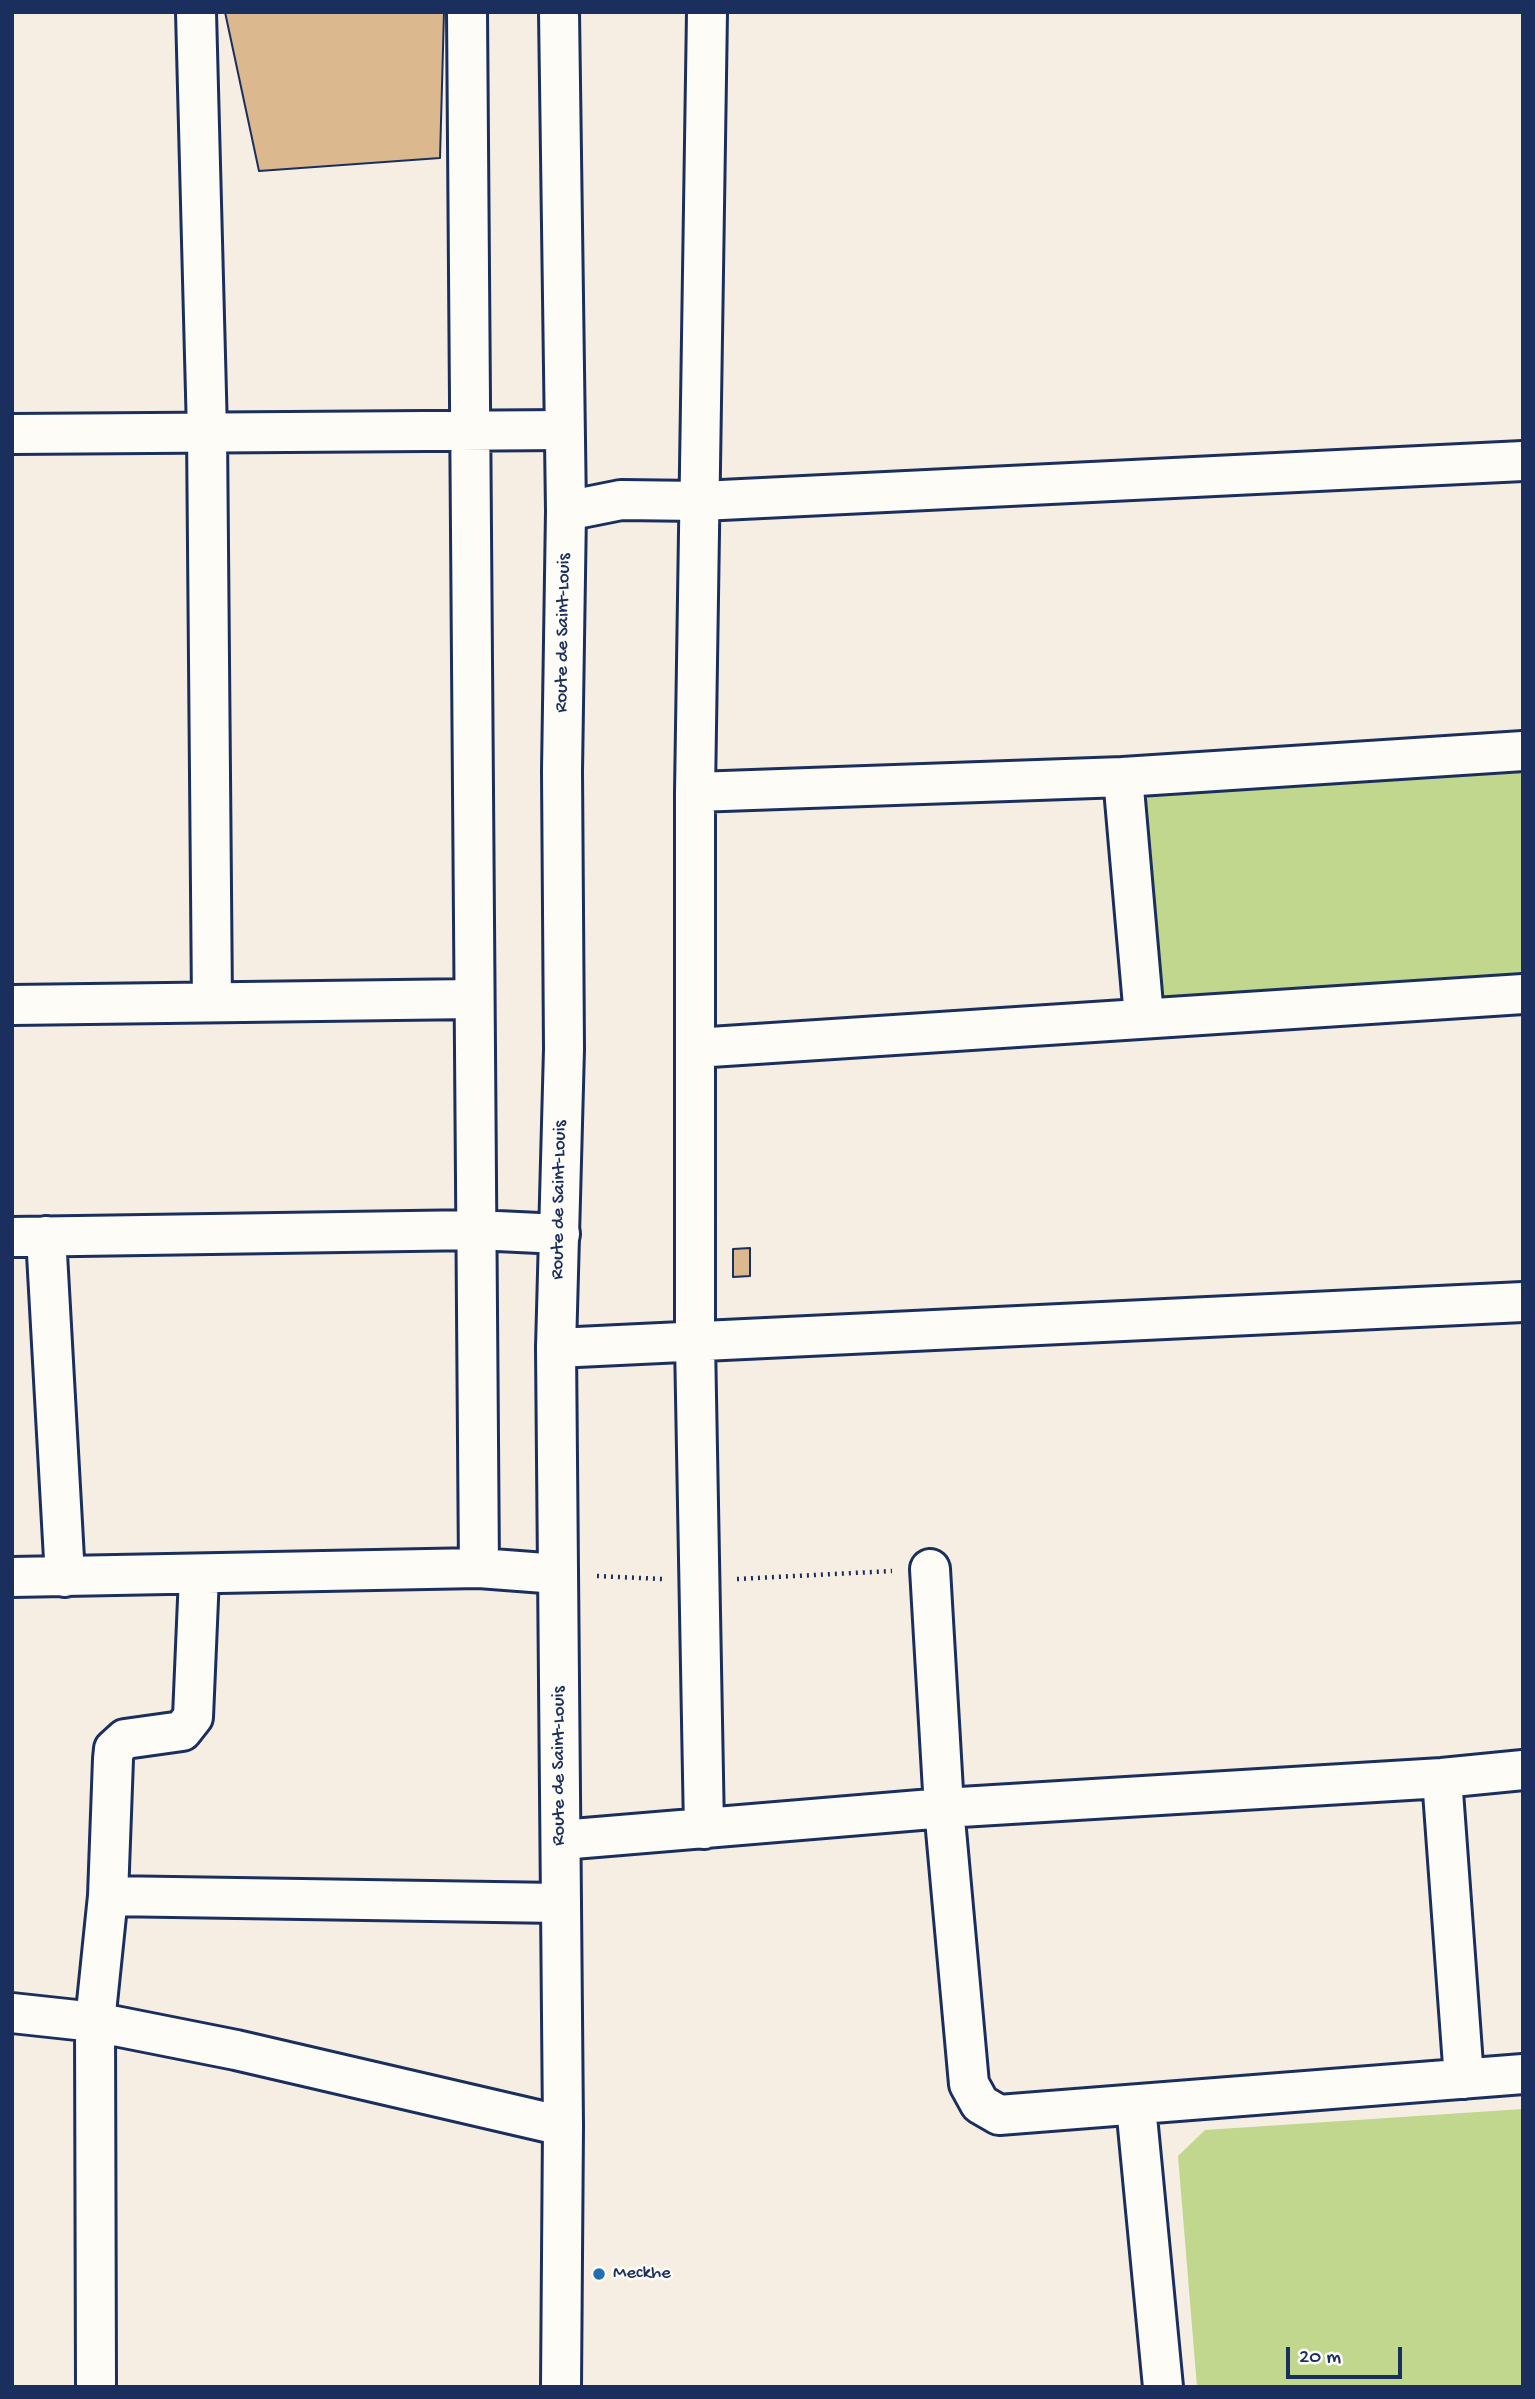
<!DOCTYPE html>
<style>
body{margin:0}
#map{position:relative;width:1535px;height:2399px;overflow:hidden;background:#f6eee2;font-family:"Gochi Hand",sans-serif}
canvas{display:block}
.frame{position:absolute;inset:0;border:14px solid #1b2f5e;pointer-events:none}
.scale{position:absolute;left:1286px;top:2347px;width:116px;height:32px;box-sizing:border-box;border:4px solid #1b2f5e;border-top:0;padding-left:9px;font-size:21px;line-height:24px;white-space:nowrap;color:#1b2f5e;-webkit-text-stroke:5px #fdfcf7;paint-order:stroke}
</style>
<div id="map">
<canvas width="1535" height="2399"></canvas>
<div class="frame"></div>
<div class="scale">20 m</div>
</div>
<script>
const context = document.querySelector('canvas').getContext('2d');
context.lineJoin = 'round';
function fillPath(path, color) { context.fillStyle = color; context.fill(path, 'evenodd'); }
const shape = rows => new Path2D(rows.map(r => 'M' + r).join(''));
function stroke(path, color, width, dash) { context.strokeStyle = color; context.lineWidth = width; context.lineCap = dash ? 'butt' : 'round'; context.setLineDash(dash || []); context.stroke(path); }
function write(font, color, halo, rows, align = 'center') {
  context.font = font + ' "Gochi Hand",sans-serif'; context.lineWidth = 5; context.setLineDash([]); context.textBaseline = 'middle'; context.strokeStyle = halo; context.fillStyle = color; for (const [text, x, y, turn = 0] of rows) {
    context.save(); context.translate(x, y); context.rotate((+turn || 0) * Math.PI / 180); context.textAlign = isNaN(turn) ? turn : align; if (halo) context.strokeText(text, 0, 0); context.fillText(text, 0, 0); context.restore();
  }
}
fillPath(shape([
 [1523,751,1523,994,1144,1017,1123,777],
 [1523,2109,1523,2387,1197,2387,1178,2156,1205,2130]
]), '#c0d78d');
const building = shape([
 [225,12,444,12,440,158,259,171,225,12],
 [750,1248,750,1276,733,1277,733,1249,750,1248]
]);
fillPath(building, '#dcb88e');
stroke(building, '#1b2f5e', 2);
const minor = shape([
 [196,12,207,432,212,1002],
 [467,12,479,1568],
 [12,434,564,430],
 [566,511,621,500,701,501,1523,461],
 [1123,777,1144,1017],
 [695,792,1123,777,1523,751],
 [12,1005,474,999],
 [695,1048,1523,994],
 [46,1236,65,1577],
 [12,1237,476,1230,560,1234],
 [556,1348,1523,1302],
 [930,1569,944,1808,969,2084,980,2104,999,2115,1523,2074],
 [12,1577,479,1568,558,1574],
 [1442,1778,1464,2079],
 [704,1829,695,1342,695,792,707,12],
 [561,1840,944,1808,1442,1778,1523,1770],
 [108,1896,559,1903],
 [12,2013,95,2022,236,2050,563,2126],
 [1136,2106,1163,2387],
 [96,2387,95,2022,108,1896,113,1759,114,1749,125,1739,182,1731,193,1717,199,1576]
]);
const highway = shape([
 [559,12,566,511,562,771,564,1049,556,1348,563,2126,561,2387]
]);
stroke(minor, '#1b2f5e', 44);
stroke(highway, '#1b2f5e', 44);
stroke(shape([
 [597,1576,662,1579],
 [737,1579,892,1571]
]), '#1b2f5e', 4.5, [2, 5]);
stroke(minor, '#fdfcf7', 38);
stroke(highway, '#fdfcf7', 38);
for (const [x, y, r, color] of [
 [599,2274,7,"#1f6fb2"]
]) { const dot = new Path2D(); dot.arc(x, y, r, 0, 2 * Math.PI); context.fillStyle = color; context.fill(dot); stroke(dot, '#fdfcf7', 2.5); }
write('19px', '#1b2f5e', '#fdfcf7', [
 ["Route de Saint-Louis",564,633,-89],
 ["Route de Saint-Louis",560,1200,-89],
 ["Route de Saint-Louis",560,1766,-90]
]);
write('19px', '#1b2f5e', '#fdfcf7', [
 ["Meckhe",613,2274]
], 'left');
</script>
